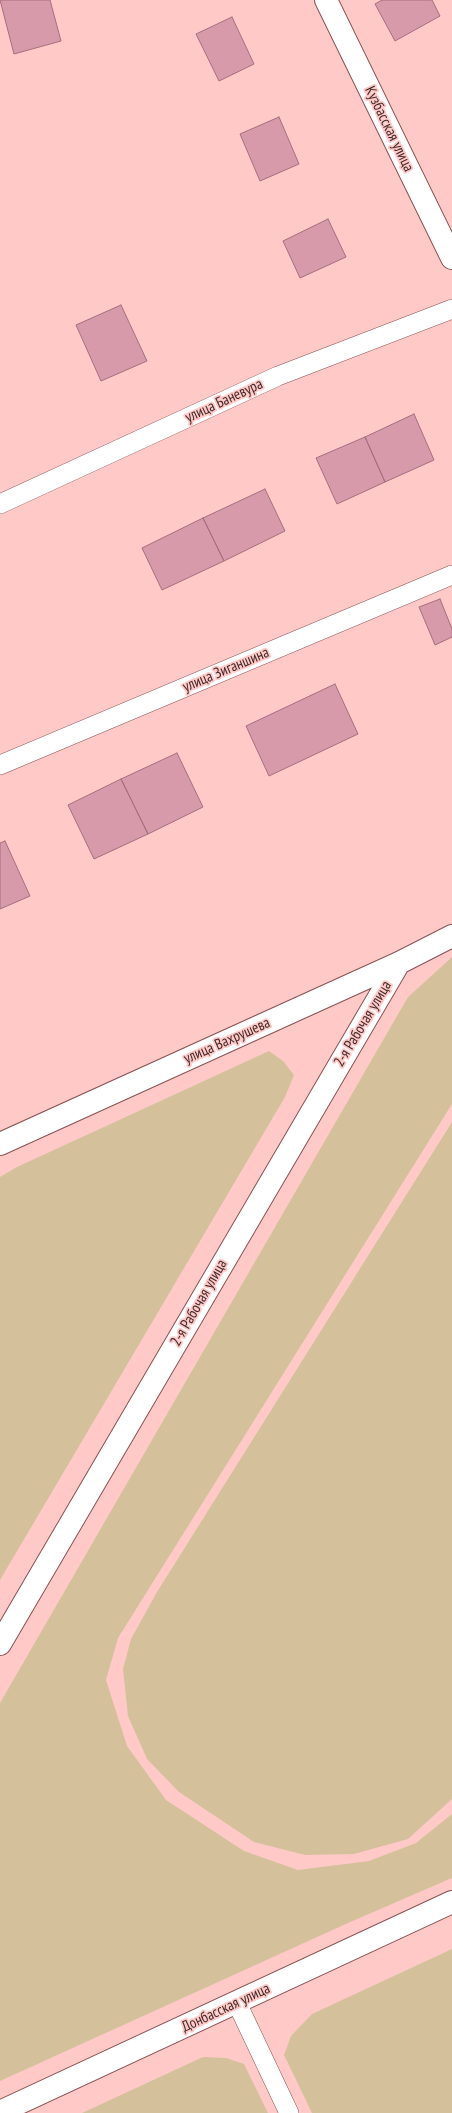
<!DOCTYPE html>
<meta charset="utf-8">
<style>
body{margin:0}
canvas{display:block;background:#fec9c7}
</style>
<canvas width="452" height="2113"></canvas>
<script>
const context = document.querySelector('canvas').getContext('2d');
context.lineJoin = 'round';
function fillPath(path, color) { context.fillStyle = color; context.fill(path, 'evenodd'); }
const shape = rows => new Path2D(rows.map(r => 'M' + r).join(''));
function stroke(path, color, width, dash) { context.strokeStyle = color; context.lineWidth = width; context.lineCap = dash ? 'butt' : 'round'; context.setLineDash(dash || []); context.stroke(path); }
function write(font, color, halo, rows, align = 'center') {
  context.font = font + ' "PT Sans Narrow",sans-serif'; context.lineWidth = 3.5; context.setLineDash([]); context.textBaseline = 'middle'; context.strokeStyle = halo; context.fillStyle = color; for (const [text, x, y, turn = 0] of rows) {
    context.save(); context.translate(x, y); context.rotate((+turn || 0) * Math.PI / 180); context.textAlign = isNaN(turn) ? turn : align; if (halo) context.strokeText(text, 0, 0); context.fillText(text, 0, 0); context.restore();
  }
}
fillPath(shape([
 [452,957,452,1104,118,1638,106,1680,127,1746,166,1800,244,1851,298,1870,369,1861,416,1843,452,1814,452,1878,348,1923,0,2081,0,1703,408,997],
 [269,1051,283,1061,294,1075,285,1097,0,1580,0,1177,17,1167],
 [452,1122,452,1799,408,1839,354,1854,305,1855,254,1842,179,1792,147,1759,128,1716,123,1669,131,1639,157,1592],
 [452,1949,452,2113,312,2113,284,2055,291,2036,312,2014],
 [203,2057,226,2058,244,2064,268,2113,82,2113]
]), '#d5c09c');
const building = shape([
 [0,0,50,0,61,41,14,54,0,0],
 [382,0,432,0,440,16,395,41,375,4,382,0],
 [232,17,254,64,219,81,196,34,232,17],
 [279,117,299,164,260,181,240,134,279,117],
 [328,219,346,257,300,278,283,241,328,219],
 [121,305,147,361,101,381,76,325,121,305],
 [414,414,434,460,385,482,365,437,414,414],
 [365,437,385,482,337,504,316,458,365,437],
 [265,489,285,531,224,561,203,518,265,489],
 [203,518,224,561,162,590,142,548,203,518],
 [440,599,452,629,452,637,435,645,419,607,440,599],
 [335,684,358,734,269,776,246,726,335,684],
 [177,753,203,807,148,834,121,779,177,753],
 [121,779,148,834,94,859,68,805,121,779],
 [5,841,30,896,0,909,0,843,5,841]
]);
fillPath(building, '#d79aab');
stroke(building, '#a66e7e', 1);
const service = shape([
 [0,504,278,376,452,309],
 [0,765,452,575],
 [237,2003,289,2113]
]);
const minor = shape([
 [326,0,452,258],
 [0,2112,452,1902]
]);
const secondary = shape([
 [0,1144,399,963,452,936],
 [0,1644,399,963]
]);
stroke(service, '#8a5252', 20);
stroke(minor, '#8a5252', 24);
stroke(secondary, '#8a5252', 24);
stroke(service, '#fff', 19);
stroke(minor, '#fff', 22);
stroke(secondary, '#fff', 22);
write('15px', '#422929', '#fec9c7', [
 ["Кузбасская улица",389,129,64],
 ["улица Баневура",224,401,-25],
 ["улица Зиганшина",226,670,-23],
 ["2-я Рабочая улица",363,1024,-59],
 ["улица Вахрушева",227,1041,-24],
 ["2-я Рабочая улица",199,1303,-60],
 ["Донбасская улица",226,2008,-25]
]);
</script>
